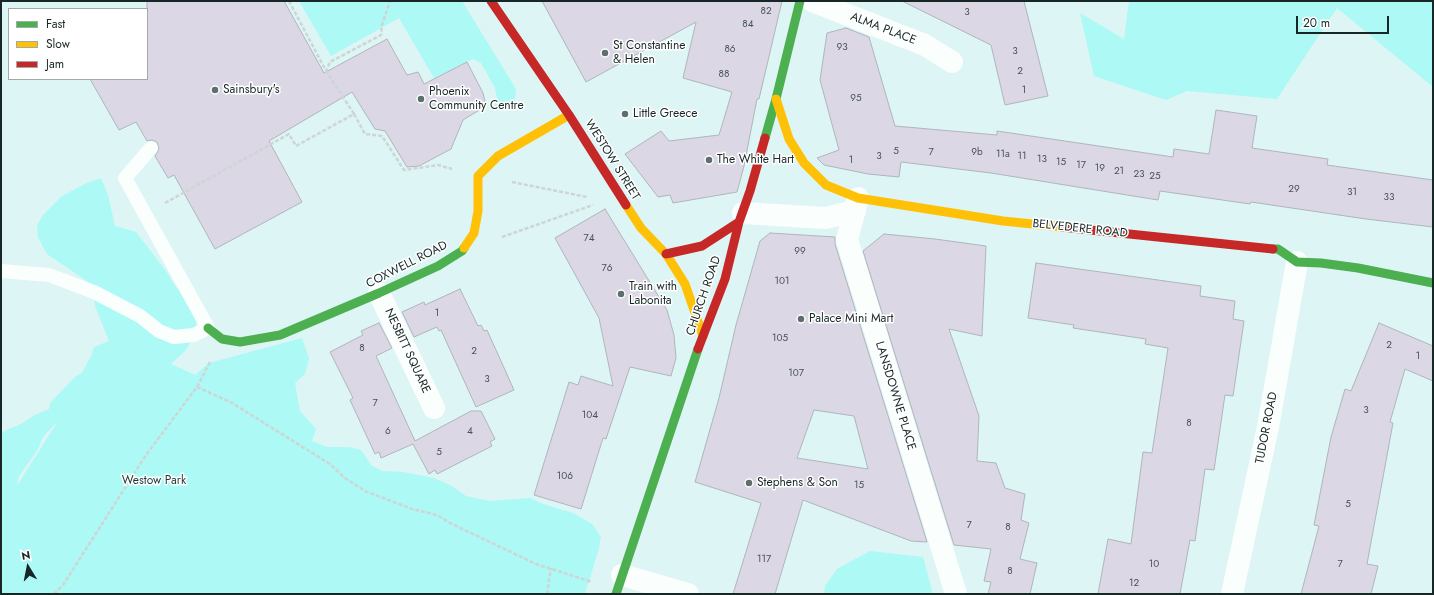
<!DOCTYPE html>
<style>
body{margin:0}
#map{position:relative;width:1434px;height:595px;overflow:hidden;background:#ddf5f4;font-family:Jost,sans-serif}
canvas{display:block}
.frame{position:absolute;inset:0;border:2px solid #162726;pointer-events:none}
.legend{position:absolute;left:8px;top:8px;width:140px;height:72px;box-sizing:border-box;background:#fff;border:1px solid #a2a9a8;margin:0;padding:5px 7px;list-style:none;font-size:12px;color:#162726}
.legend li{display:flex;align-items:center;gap:8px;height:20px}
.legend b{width:20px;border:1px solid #a2a9a8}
.north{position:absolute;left:8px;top:547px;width:40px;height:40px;-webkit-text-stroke:3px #fff;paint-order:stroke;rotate:350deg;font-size:11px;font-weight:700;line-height:16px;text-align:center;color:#162726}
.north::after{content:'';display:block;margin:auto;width:14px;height:18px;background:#162726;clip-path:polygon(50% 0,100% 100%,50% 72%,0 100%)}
.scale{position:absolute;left:1296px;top:16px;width:93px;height:18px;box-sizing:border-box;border:2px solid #162726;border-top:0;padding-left:5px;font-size:12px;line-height:14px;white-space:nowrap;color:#162726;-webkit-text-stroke:3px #fff;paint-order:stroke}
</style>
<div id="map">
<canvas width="1434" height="595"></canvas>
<div class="frame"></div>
<ul class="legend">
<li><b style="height:5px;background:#4caf50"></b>Fast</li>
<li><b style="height:5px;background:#ffc107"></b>Slow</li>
<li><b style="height:5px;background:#c62828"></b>Jam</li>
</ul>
<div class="north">N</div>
<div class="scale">20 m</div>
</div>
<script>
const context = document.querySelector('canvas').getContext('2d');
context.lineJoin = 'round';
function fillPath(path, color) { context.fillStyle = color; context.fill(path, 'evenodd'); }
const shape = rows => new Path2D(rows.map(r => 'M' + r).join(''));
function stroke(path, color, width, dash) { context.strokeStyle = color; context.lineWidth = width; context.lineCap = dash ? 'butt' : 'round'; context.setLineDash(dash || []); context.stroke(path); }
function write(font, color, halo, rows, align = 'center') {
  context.font = font + ' Jost,sans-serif'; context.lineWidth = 3; context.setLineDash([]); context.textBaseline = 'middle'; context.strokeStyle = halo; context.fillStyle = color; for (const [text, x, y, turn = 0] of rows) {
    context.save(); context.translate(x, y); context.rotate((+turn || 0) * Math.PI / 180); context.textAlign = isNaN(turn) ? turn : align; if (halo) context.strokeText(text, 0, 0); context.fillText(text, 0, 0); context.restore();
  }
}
fillPath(shape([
 [299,1,462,1,516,89,515,99,497,110,495,105,498,102,495,88,481,63,473,59,434,78,399,18,331,56],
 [1129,1,1433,1,1433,87,1337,8,1277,99,1187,91,1166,100,1094,76,1080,13,1124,39],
 [101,178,108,195,115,226,136,232,166,271,175,286,192,305,197,318,194,335,186,350,171,364,195,375,209,363,302,338,309,358,305,374,295,383,300,411,316,429,312,441,327,447,349,447,361,450,372,466,383,471,403,472,434,478,452,486,466,496,490,501,530,498,543,504,573,513,592,524,601,537,599,545,600,545,585,594,1,594,1,435,4,431,21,424,35,415,49,409,50,403,76,376,82,373,91,356,94,347,109,341,95,306,93,291,87,281,47,254,38,237,37,226,42,216,62,196,87,183],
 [58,421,18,484,17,484,19,476,37,451,43,437],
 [870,551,923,557,933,594,824,594,825,586,837,569]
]), '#acf9f5');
const building = shape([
 [147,1,284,1,324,73,387,39,407,75,418,72,424,84,467,62,483,93,486,106,463,120,451,149,419,166,407,167,385,131,375,129,352,92,269,141,302,202,215,249,174,175,168,178,155,156,159,149,157,142,152,140,147,141,136,122,119,130,90,79,147,79,147,1],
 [542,1,782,1,759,99,757,99,744,166,737,192,673,203,670,195,658,197,625,154,661,131,669,141,719,135,732,92,683,78,696,22,586,82,542,1],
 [902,1,1024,1,1048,96,1005,105,991,45,902,1],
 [846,28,869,37,895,126,997,135,997,131,1173,157,1174,149,1209,154,1216,110,1257,116,1252,148,1328,159,1327,165,1433,180,1433,227,1366,219,1251,202,1250,204,1160,191,1158,200,991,173,901,162,899,177,868,174,824,165,817,158,839,150,820,80,827,33,846,28],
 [605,209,667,310,674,335,676,358,671,376,630,367,606,439,603,438,581,509,534,495,569,382,578,385,581,376,613,386,599,318,555,238,605,209],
 [770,233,835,237,835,244,927,542,911,541,803,500,775,594,733,594,761,503,695,482,719,398,736,325,760,241,770,233],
 [814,410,854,416,868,469,797,458,814,410],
 [884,234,935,239,986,246,982,336,949,329,979,416,977,461,996,463,1005,488,1025,494,1021,520,1029,523,1020,559,1037,563,1030,594,988,594,991,582,984,581,991,549,954,545,863,251,884,234],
 [1036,263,1201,286,1200,296,1235,301,1233,319,1244,321,1233,396,1225,395,1214,470,1205,469,1195,541,1190,540,1180,594,1098,594,1108,539,1131,544,1143,452,1152,453,1168,348,1145,344,1146,339,1073,328,1074,325,1028,318,1036,263],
 [460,289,478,326,481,325,484,331,487,330,514,390,476,407,441,330,439,331,437,327,414,337,402,312,424,302,425,305,460,289],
 [379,323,392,348,376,356,415,441,471,411,481,411,495,439,490,442,492,446,437,474,435,470,429,474,413,444,381,458,379,452,375,454,350,400,353,398,330,352,363,335,361,331,379,323],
 [1379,323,1433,346,1433,381,1405,369,1390,422,1393,423,1367,564,1378,566,1371,594,1301,594,1319,526,1314,525,1331,437,1345,389,1351,391,1379,323]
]);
fillPath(building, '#dbd7e5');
stroke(building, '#afb5b9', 1);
stroke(shape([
 [289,1,326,71,330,62,381,35,382,25,390,1],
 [354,114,365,134,382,136,404,170,438,165,452,169],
 [512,182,587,197],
 [165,203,289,134,296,146,354,114,326,71],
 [502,237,593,205],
 [197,387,232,403,330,464,345,478,365,491,412,509,437,515,450,523,536,564,592,582],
 [54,594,63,585,146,455,197,387,210,362],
 [547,594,551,568]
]), '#ced5d5', 2.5, [4, 2]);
stroke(shape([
 [1,271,49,275,94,292,140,316,159,331,174,337,194,335,208,328,125,178,151,148]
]), '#fafefd', 14);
stroke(shape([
 [812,1,925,45,952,62],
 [858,198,847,240,956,594],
 [743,213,825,218,855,211],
 [379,293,434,408],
 [622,575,688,594],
 [1232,594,1268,427,1297,262]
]), '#fafefd', 22);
stroke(shape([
 [765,138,776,99,800,1],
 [1273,249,1278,249,1297,262,1321,263,1358,268,1433,283],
 [208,328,222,339,240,342,280,335,379,293,438,266,462,251,464,248],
 [616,594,698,349]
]), '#4caf50', 9);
stroke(shape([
 [776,99,789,139,804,163,826,185,858,198,1003,221,1062,227],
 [626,205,641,228,666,254,685,284,703,336],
 [464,248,474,233,478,211,478,176,498,156,569,115]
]), '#ffc107', 9);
stroke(shape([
 [491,1,569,115,626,205],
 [1062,227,1273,249],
 [666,254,702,246,739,222],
 [698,349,725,279,739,222,750,191,765,138]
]), '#c62828', 9);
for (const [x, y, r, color] of [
 [605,53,4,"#5c6f6e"],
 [215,90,4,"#5c6f6e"],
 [421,99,4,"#5c6f6e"],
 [625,114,4,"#5c6f6e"],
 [709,160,4,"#5c6f6e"],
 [621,294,4,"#5c6f6e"],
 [801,319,4,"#5c6f6e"],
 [749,483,4,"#5c6f6e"]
]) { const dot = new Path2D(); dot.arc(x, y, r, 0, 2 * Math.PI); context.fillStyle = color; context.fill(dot); stroke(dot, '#fff', 1.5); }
write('10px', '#475356', null, [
 ["82",766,12],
 ["3",967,13],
 ["84",748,25],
 ["93",842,48],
 ["86",730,50],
 ["3",1015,52],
 ["2",1020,72],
 ["88",724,75],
 ["1",1024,91],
 ["95",856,99],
 ["5",896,152],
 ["7",931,153],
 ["9b",977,153],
 ["11a",1003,155],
 ["3",879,157],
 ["11",1022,157],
 ["13",1042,160],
 ["1",851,161],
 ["15",1061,163],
 ["17",1081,166],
 ["19",1100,169],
 ["21",1119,172],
 ["23",1139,175],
 ["25",1155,177],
 ["29",1294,190],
 ["31",1352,193],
 ["33",1389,198],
 ["74",589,239],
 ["99",800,252],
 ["76",607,269],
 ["101",782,282],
 ["1",437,314],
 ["105",780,339],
 ["2",1389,346],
 ["8",362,349],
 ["2",474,352],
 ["1",1418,357],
 ["107",796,374],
 ["3",487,380],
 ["7",375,404],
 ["3",1366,411],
 ["104",590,416],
 ["8",1189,424],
 ["6",388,432],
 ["4",470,432],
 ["5",439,453],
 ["106",565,477],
 ["15",859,486],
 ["5",1348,505],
 ["7",969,526],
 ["8",1008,528],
 ["117",764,560],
 ["10",1154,565],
 ["7",1340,565],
 ["8",1010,572],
 ["12",1134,584]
]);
write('12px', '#162726', '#fff', [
 ["ALMA PLACE",883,29,21],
 ["WESTOW STREET",612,160,58],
 ["BELVEDERE ROAD",1080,229,6],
 ["COXWELL ROAD",407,265,-27],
 ["CHURCH ROAD",704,296,-71],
 ["NESBITT SQUARE",407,351,65],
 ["LANSDOWNE PLACE",895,396,73],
 ["TUDOR ROAD",1267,428,-79]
]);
write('12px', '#162726', '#fff', [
 ["St Constantine",613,46],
 ["& Helen",613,60],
 ["Sainsbury's",223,90],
 ["Phoenix",429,92],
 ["Community Centre",429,106],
 ["Little Greece",633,114],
 ["The White Hart",717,160],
 ["Train with",629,287],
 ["Labonita",629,301],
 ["Palace Mini Mart",809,319],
 ["Stephens & Son",757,483]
], 'left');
write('12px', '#1f3937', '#fff', [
 ["Westow Park",154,481]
]);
</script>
